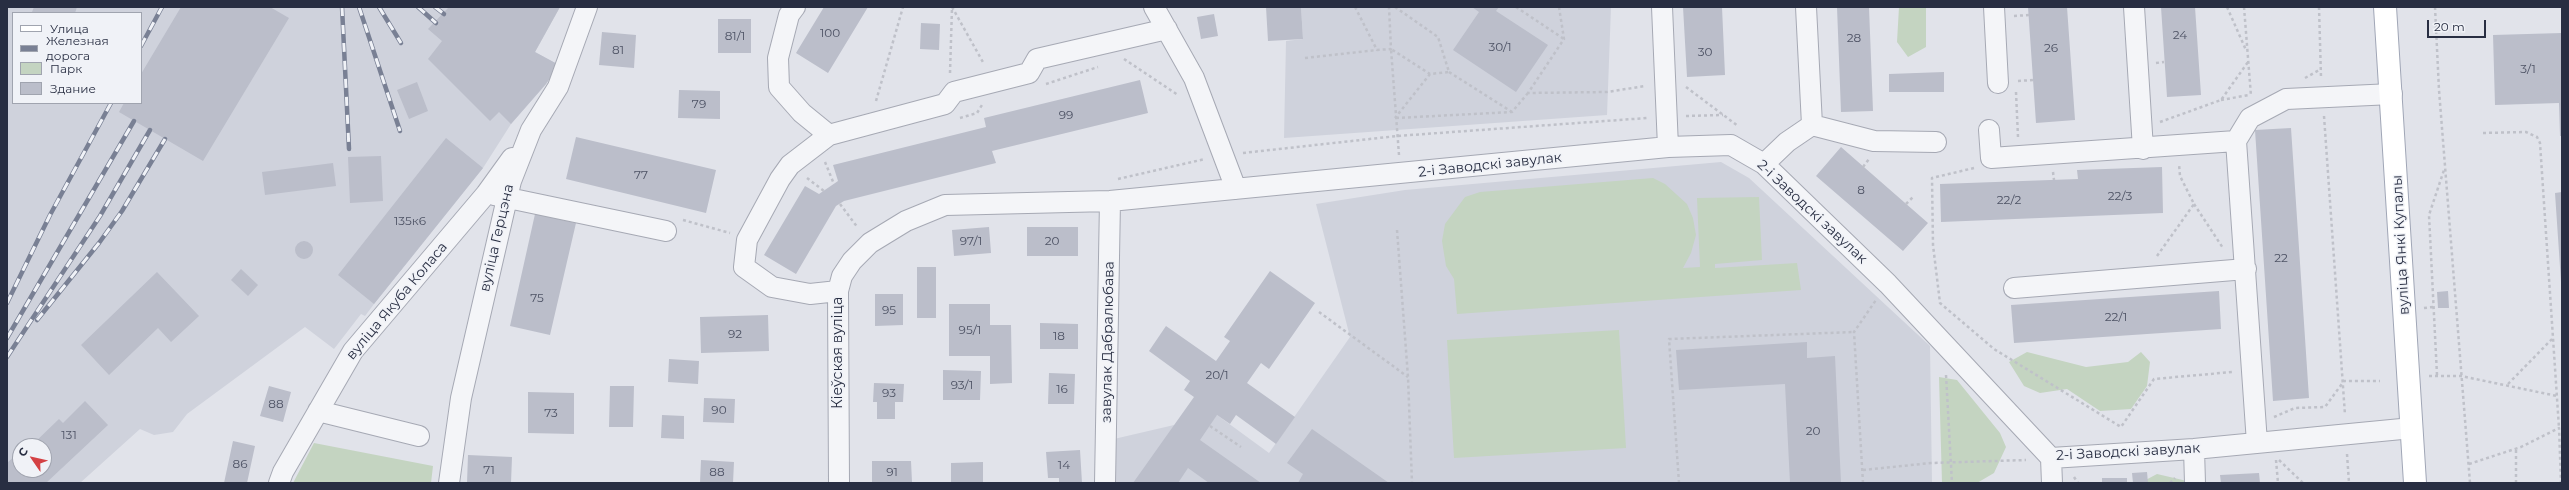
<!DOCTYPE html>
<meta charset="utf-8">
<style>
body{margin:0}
#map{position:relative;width:2569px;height:490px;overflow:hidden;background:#e1e3ea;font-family:Montserrat,sans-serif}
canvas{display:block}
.frame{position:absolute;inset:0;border:8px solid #282e42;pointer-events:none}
.legend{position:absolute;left:12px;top:12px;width:130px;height:92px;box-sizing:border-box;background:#f0f2f7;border:1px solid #a0a4af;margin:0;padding:5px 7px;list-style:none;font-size:12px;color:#282e42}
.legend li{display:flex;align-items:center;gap:8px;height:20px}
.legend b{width:20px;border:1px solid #a0a4af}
.north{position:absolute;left:12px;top:438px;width:40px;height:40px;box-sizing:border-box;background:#f0f2f7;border:1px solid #a0a4af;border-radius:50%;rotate:304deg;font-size:11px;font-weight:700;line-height:16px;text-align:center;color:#282e42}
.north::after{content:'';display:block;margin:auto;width:14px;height:18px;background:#d44144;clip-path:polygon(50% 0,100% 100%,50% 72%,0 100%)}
.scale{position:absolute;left:2427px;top:20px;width:59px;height:18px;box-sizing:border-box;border:2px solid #282e42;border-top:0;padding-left:5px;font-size:12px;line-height:14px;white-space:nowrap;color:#282e42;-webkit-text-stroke:3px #f0f2f7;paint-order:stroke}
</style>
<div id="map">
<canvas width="2569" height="490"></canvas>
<div class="frame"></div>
<ul class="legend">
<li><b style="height:5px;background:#fff"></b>Улица</li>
<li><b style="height:5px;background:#798094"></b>Железная дорога</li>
<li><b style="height:11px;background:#c4d4c1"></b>Парк</li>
<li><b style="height:11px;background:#bbbeca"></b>Здание</li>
</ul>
<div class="north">С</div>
<div class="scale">20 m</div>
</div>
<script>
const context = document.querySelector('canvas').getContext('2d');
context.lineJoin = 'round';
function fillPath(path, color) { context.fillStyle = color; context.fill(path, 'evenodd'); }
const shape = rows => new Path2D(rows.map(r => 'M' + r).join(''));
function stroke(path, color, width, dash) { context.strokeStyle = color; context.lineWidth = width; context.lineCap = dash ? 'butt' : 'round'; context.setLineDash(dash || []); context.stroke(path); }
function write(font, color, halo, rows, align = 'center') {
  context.font = font + ' Montserrat,sans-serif'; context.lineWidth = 3; context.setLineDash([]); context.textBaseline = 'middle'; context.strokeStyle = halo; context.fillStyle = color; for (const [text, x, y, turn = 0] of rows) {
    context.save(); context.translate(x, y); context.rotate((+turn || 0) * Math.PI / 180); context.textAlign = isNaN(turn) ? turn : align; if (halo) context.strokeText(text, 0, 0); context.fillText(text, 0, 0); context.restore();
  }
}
fillPath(shape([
 [7,7,560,7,535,52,559,65,546,84,511,124,483,168,374,304,365,316,361,314,334,349,305,327,187,414,173,432,154,435,140,429,80,483,7,483],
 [13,13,141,13,141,103,13,103],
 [20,446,44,446,44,470,20,470],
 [1301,7,1611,7,1607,115,1284,138,1286,41,1303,39],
 [1721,162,1749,178,1930,346,1932,483,1114,483,1114,439,1217,415,1269,453,1350,337,1316,204,1405,190]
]), '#cfd2dc');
fillPath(shape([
 [1899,7,1926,7,1926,47,1908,57,1897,42],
 [1653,178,1665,184,1687,204,1693,218,1696,235,1691,253,1683,268,1700,267,1697,198,1759,197,1762,260,1715,264,1715,268,1797,263,1801,290,1457,314,1454,279,1446,266,1442,241,1445,224,1465,197,1480,192],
 [1619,330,1626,448,1454,458,1447,340],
 [2027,352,2086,367,2128,362,2141,352,2150,362,2147,386,2131,409,2100,411,2067,389,2040,393,2024,386,2009,362],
 [1939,377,1957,380,2000,433,2006,447,1994,473,1977,483,1942,483],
 [314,443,433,466,431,483,293,483],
 [2157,474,2187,481,2188,483,2140,483]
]), '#c4d4c1');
fillPath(shape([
 [34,7,77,7,75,13,35,13,32,12],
 [181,7,270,7,289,18,203,161,119,112,124,103,141,103,141,74],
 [449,7,560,7,535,52,559,65,546,84,511,124,499,112,490,121,428,59,442,41,428,29],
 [824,7,868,7,828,73,796,53],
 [1266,7,1301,7,1303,39,1268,41],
 [1472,7,1499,7,1496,11,1548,45,1516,92,1453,50,1479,12],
 [1683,7,1722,7,1725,75,1687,77],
 [1837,7,1869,7,1873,111,1841,112],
 [2028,7,2067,7,2075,120,2036,123],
 [2161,7,2195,7,2201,95,2167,97],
 [1214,14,1218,36,1201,39,1197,17],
 [718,19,751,19,751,53,718,53],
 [921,23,940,24,939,50,920,49],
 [602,32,636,35,634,68,599,65],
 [2562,33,2562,136,2560,136,2559,103,2495,105,2493,35],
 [1944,72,1944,92,1889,92,1889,74],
 [1140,80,1148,113,992,151,996,163,844,201,836,206,796,274,764,255,805,186,819,194,838,181,833,165,986,127,984,118],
 [417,82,428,111,409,119,397,90],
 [679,90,720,91,720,119,678,118],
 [2291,128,2309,398,2273,401,2255,130],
 [576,137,716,170,706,213,566,179],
 [446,138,483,168,374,304,338,275],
 [1841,147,1928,223,1903,251,1816,176],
 [381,156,383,201,350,203,348,157],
 [333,163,336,186,265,195,262,172],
 [2162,167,2163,213,1941,222,1940,184,2078,179,2077,170],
 [2562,192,2562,282,2561,282,2555,193],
 [535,214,576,223,550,335,510,326],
 [989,227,991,253,954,256,952,230],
 [1027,227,1078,227,1078,256,1027,256],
 '295 250a9 9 0 1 1 18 0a9 9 0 1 1-18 0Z',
 [917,267,936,267,936,318,917,318],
 [241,269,258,285,248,296,231,280],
 [1270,271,1315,303,1269,369,1261,363,1247,383,1295,417,1276,444,1236,415,1230,424,1217,415,1200,440,1261,483,1209,483,1188,468,1178,483,1133,483,1194,397,1184,390,1190,381,1149,351,1166,326,1216,361,1230,341,1224,337],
 [157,272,199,316,171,342,158,328,109,375,81,345],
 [2219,291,2221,329,2014,343,2011,305],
 [2448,291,2449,308,2438,308,2437,292],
 [875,294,903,294,903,325,875,326],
 [949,304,990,304,990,325,1011,325,1012,383,990,384,990,356,949,356],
 [768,315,769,351,701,353,700,317],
 [1040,323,1078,324,1078,349,1040,349],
 [1807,342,1807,358,1835,356,1841,483,1790,483,1785,384,1679,390,1676,350],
 [669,359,699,361,698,384,668,382],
 [943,370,981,371,980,400,943,400],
 [1049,373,1075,374,1074,404,1048,404],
 [874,383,904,384,903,402,895,402,895,419,877,419,877,402,873,402],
 [269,386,291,392,283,422,260,416],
 [610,386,634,386,633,427,609,427],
 [528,392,574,393,574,434,528,433],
 [704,398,735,399,734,423,703,422],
 [85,401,108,425,46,483,7,483,7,463,17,454,20,457,20,470,44,470,44,446,31,446,59,419,63,423],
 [662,415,684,416,684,439,661,438],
 [1312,429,1389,483,1298,483,1303,474,1287,463],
 [233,441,255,446,247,483,224,483],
 [1080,450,1082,483,1059,483,1059,478,1048,478,1046,452],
 [468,455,512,457,511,483,467,483],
 [701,460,734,462,733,483,700,483],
 [872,461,911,461,912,482,872,482],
 [983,462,983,483,951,483,951,463],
 [2147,472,2148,483,2133,483,2132,473],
 [2259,473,2260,483,2221,483,2220,475],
 [2102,478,2127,478,2127,483,2102,483]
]), '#bbbeca');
const minor = shape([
 [795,7,789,15,778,58,779,87,802,113,829,135,945,104,954,92,1029,73,1037,59,1167,29],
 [1154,7,1194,78,1236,189],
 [1662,7,1668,147],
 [1994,7,1998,83],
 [2134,7,2143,149],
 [1812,125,1874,141,1936,142],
 [1989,130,1991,158,2236,141],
 [829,135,790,165,780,179,747,240,744,267,772,287,810,294,838,291],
 [1764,164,1787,142,1812,125,1806,7],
 [494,195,666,231],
 [2014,288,2246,269],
 [318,411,419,436],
 [2257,443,2236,141,2250,118,2286,99,2392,94],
 [2194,449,2195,483],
 [2051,458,2052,483],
 [279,483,283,472,353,351,486,194,512,158],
 [449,483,461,398,511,181,531,130,558,87,587,7],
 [839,483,838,291,842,276,852,261,870,243,906,221,945,205,1110,201,1668,147,1731,145,1764,164,1888,284,2051,458,2194,449,2412,428],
 [1105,483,1110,201]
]);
const major = shape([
 [2385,7,2415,483]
]);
stroke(minor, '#a6a9b4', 22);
stroke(major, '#a0a6b6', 24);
stroke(shape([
 [952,7,984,64],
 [1355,7,1377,50,1391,49,1389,7],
 [1395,7,1438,37,1449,72,1430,74,1395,118],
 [1516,7,1564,39],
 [1559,7,1564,39,1528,93,1607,92,1645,86],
 [2227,7,2246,50],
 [2244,7,2251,96],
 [2319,7,2321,77],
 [2435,7,2439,90,2470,483],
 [2014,16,2029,15],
 [1305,58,1377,50],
 [1124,59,1178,95],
 [2156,63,2164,62],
 [1449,72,1512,112],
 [950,73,952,8],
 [2305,78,2321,69],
 [2018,81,2033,80],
 [1046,84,1098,67],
 [1686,87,1738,126],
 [2016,92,2018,137],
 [2221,100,2249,95],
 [876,101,903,7],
 [1686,116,1723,115],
 [2324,116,2345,415],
 [960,118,977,113,982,105],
 [1396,118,1512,112,1528,93],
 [2160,122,2221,100,2248,62],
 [2483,133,2526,132,2537,137,2540,143,2559,428],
 [1243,153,1397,136,1647,118],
 [1399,155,1391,49,1430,74],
 [825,162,834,184],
 [1863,167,1869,159],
 [1974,168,1932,178,1933,245,1940,303,1994,349,2121,427,2154,379,2232,372],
 [2053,172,2054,180],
 [807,178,824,191],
 [1118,179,1205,159],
 [840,204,858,228],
 [1906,204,1914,196],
 [2194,204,2223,248],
 [683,220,730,233],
 [1397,230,1408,377,1412,483],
 [2157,256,2194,204,2180,176,2179,164],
 [2424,308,2433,307],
 [1319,312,1408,377],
 [1946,375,1952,483],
 [2437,375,2429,215,2444,170],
 [2429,376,2461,376,2557,396],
 [2508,384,2552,339],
 [2274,417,2295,408,2325,407,2344,381,2380,381],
 [1210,426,1241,447],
 [2347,454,2349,483],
 [2276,460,2278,483],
 [2279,460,2303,483],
 [2469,464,2521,447,2559,428,2561,483],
 [1863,470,1931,463,2026,460],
 [2074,477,2078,483],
 [1679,483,1669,339,1854,332],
 [1863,483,1854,332,1876,300],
 [2170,483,2175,478],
 [2516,483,2516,448]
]), '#bfc1c9', 2.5, [3, 3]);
stroke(minor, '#f4f5f8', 20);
stroke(major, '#fff', 22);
const rail = shape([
 [342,7,349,149],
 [359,7,400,131],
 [379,7,401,43],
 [418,7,436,23],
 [435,7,444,14],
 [141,46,162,7],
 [7,303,50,215,111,103],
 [37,320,99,243,122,211,165,139],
 [7,338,134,121],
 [7,357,100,216,150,130]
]);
stroke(rail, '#798094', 4.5);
stroke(rail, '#f0f2f7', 3, [9]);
write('12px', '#4d5264', null, [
 ["100",830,33],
 ["24",2180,35],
 ["81/1",735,36],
 ["28",1854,38],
 ["30/1",1500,47],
 ["26",2051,48],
 ["81",618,50],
 ["30",1705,52],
 ["3/1",2528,69],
 ["79",699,104],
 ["99",1066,115],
 ["77",641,175],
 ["8",1861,190],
 ["22/3",2120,196],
 ["22/2",2009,200],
 ["135к6",410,221],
 ["97/1",971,241],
 ["20",1052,241],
 ["22",2281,258],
 ["75",537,298],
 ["95",889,310],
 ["22/1",2116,317],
 ["95/1",970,330],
 ["92",735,334],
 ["18",1059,336],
 ["20/1",1217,375],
 ["93/1",962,385],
 ["16",1062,389],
 ["93",889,393],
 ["88",276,404],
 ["90",719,410],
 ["73",551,413],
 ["20",1813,431],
 ["131",69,435],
 ["86",240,464],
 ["14",1064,465],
 ["71",489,470],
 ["88",717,472],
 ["91",892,472]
]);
write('14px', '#282e42', '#f0f2f7', [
 ["2-і Заводскі завулак",1490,165,-6],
 ["2-і Заводскі завулак",1812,212,43],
 ["вуліца Герцэна",497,238,-77],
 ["вуліца Янкі Купалы",2401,245,-93],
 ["вуліца Якуба Коласа",397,301,-50],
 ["завулак Дабралюбава",1108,342,-89],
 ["Кіеўская вуліца",838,353,-90],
 ["2-і Заводскі завулак",2128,452,-3]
]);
</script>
